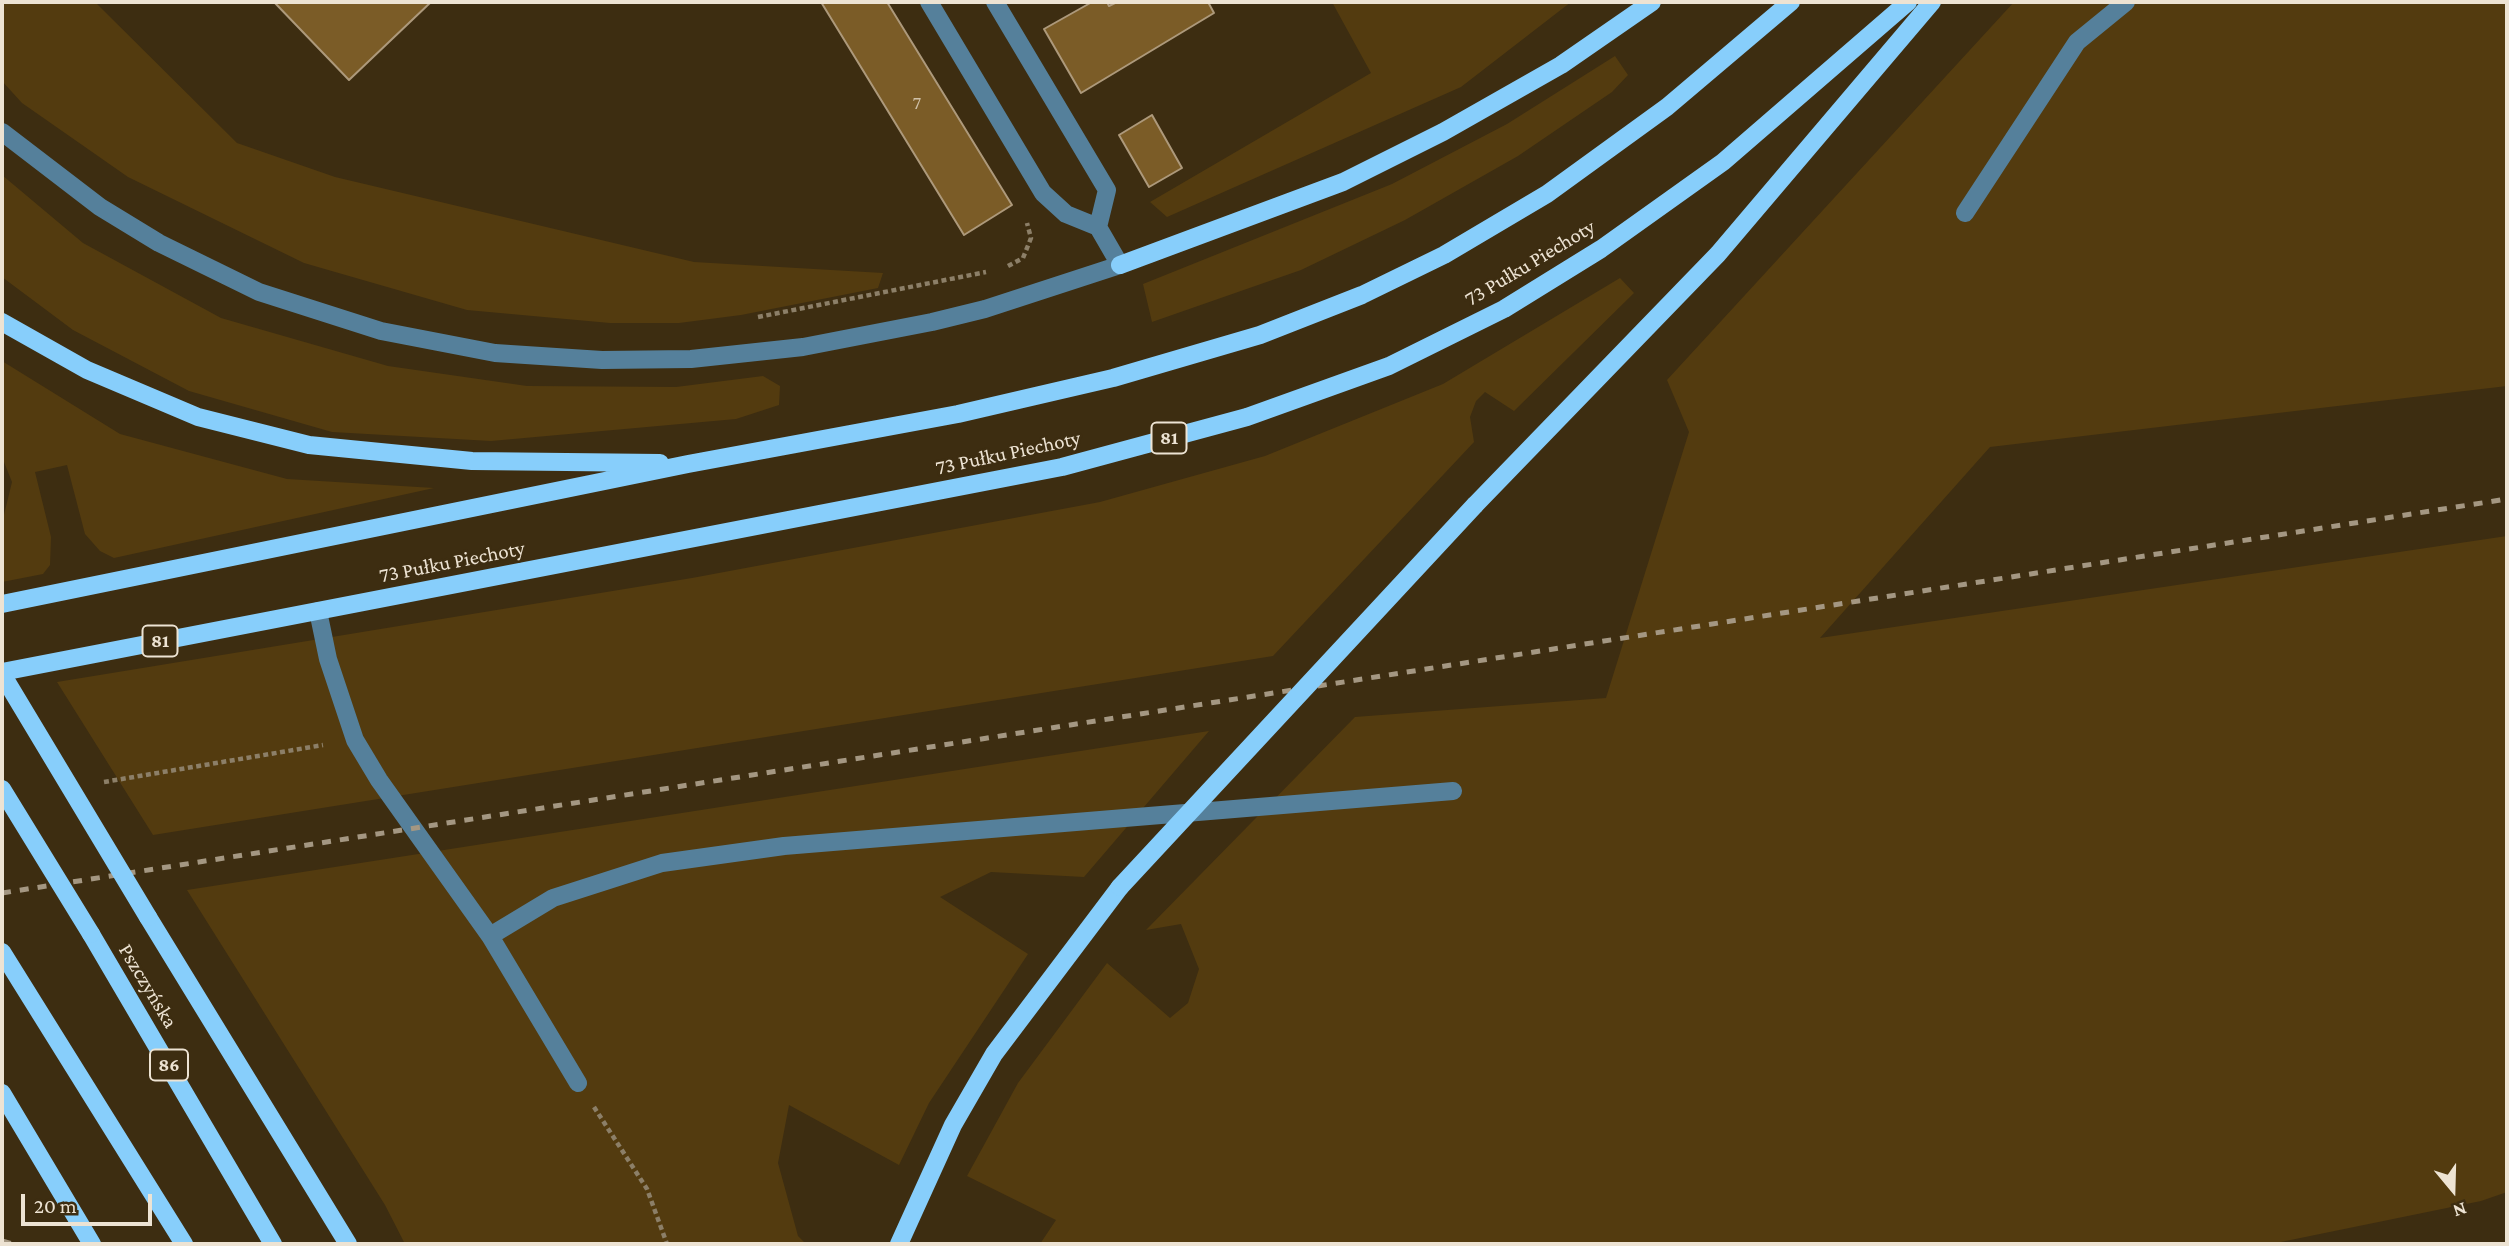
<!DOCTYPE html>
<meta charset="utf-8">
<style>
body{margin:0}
#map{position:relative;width:2509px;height:1246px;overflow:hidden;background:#3d2d11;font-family:"Crimson Pro",serif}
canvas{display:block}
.frame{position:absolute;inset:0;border:4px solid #ede3d3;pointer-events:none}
.north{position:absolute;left:2418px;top:1155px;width:70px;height:70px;-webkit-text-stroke:5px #3d2d11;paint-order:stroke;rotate:161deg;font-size:19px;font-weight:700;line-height:28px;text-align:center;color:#ede3d3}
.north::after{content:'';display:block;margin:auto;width:24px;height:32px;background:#ede3d3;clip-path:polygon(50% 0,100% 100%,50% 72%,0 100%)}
.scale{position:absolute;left:21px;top:1194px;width:131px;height:32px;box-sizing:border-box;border:4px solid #ede3d3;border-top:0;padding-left:9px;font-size:21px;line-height:24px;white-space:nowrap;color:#ede3d3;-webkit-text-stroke:5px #3d2d11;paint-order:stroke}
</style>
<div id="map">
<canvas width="2509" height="1246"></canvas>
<div class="frame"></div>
<div class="north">N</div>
<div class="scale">20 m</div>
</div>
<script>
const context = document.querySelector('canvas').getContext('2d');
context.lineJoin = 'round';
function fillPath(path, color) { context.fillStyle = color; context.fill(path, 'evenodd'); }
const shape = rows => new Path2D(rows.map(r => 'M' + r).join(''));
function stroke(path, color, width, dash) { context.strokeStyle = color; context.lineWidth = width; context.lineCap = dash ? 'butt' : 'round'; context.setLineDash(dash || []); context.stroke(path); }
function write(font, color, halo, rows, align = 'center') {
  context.font = font + ' "Crimson Pro",serif'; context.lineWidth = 5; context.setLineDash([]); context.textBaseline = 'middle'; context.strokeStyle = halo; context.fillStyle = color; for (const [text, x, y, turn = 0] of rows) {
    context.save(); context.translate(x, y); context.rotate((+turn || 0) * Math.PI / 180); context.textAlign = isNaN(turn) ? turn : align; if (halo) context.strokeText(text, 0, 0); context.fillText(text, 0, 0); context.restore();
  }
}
fillPath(shape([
 [2,2,95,2,237,143,335,177,694,262,883,273,878,288,741,315,679,323,610,323,467,310,304,263,128,177,22,103,2,81],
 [1332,2,1571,2,1461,87,1167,217,1150,202,1371,73],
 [2014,2,2507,2,2507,386,1990,447,1820,638,2507,536,2507,1192,2481,1201,2271,1244,1040,1244,1056,1220,967,1176,1018,1083,1107,963,1170,1018,1188,1003,1199,969,1181,924,1146,930,1355,717,1606,698,1689,432,1667,380],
 [1615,56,1628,75,1612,92,1518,156,1405,220,1301,270,1152,322,1143,284,1392,184,1507,124],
 [2,175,83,243,221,318,388,366,527,386,676,387,763,376,780,386,779,405,736,419,491,441,332,432,189,391,73,330,2,277],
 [1620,278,1634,293,1514,411,1485,392,1476,401,1470,417,1474,442,1273,656,153,835,57,682,692,578,1100,502,1265,456,1443,384],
 [2,361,120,434,287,479,434,488,114,558,100,551,85,534,67,465,35,472,51,537,50,565,43,574,2,582,2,523,12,482,2,457],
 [1209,731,1084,877,991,872,940,897,1028,954,929,1103,899,1165,789,1105,778,1163,798,1236,806,1244,405,1244,385,1205,187,890]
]), '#533b0f');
const building = shape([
 [274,2,431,2,349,80,274,2],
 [821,2,887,2,1012,205,964,235,821,2],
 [1092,2,1107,2,1109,6,1117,2,1208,2,1214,13,1081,93,1044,29,1092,2],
 [1152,115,1182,168,1149,187,1119,135,1152,115]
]);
fillPath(building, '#7b5c27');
stroke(building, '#ad997b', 2);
stroke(shape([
 [1008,266,1023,258,1031,238,1027,223],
 [758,317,986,272],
 [104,782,323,745],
 [594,1107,647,1189,667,1244]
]), '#8c7f68', 4.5, [5, 3.5]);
stroke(shape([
 [995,2,1107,190,1098,227],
 [2,132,100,207,159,243,259,292,381,331,495,353,602,360,691,359,803,347,932,322,985,309,1120,265,1098,227,1066,214,1043,193,929,2],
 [1965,213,2077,42,2126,2],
 [318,611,328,659,355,740,379,780,490,936,578,1083],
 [490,936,553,898,662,863,784,846,1453,791]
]), '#55809b', 18);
stroke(shape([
 [1120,265,1343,182,1443,132,1561,65,1652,2],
 [2,322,87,370,198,417,309,445,472,461,660,463],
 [1475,505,1718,254,1932,2],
 [2,604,688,464,958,414,1113,378,1260,335,1362,295,1444,255,1547,194,1667,107,1791,2],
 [2,672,1062,467,1247,417,1389,366,1504,309,1601,249,1723,162,1908,2],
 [148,917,348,1244],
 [91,934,273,1244],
 [2,952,184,1244],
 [2,1093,92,1244],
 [899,1244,953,1125,994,1054,1120,887]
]), '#87cefb', 18);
stroke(shape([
 [2,893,2507,499],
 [2,1241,13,1244]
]), '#a49782', 5, [9, 9]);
stroke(shape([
 [2,674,148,917],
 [2,789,91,934],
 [1120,887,1475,505]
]), '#87cefb', 18);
write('18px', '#d0c1a8', null, [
 ["7",917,103]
]);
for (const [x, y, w] of [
 [1169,438,35],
 [160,641,35],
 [169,1065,38]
]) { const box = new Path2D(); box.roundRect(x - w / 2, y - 15.5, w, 31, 5); context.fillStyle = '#3d2d11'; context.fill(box); stroke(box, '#ede3d3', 2); }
write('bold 19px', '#ede3d3', null, [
 ["81",1169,438],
 ["81",160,641],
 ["86",169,1065]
]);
write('21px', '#ede3d3', '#3d2d11', [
 ["73 Pułku Piechoty",1530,263,-31],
 ["73 Pułku Piechoty",1008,453,-12],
 ["73 Pułku Piechoty",452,562,-11],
 ["Pszczyńska",148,986,59]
]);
</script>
